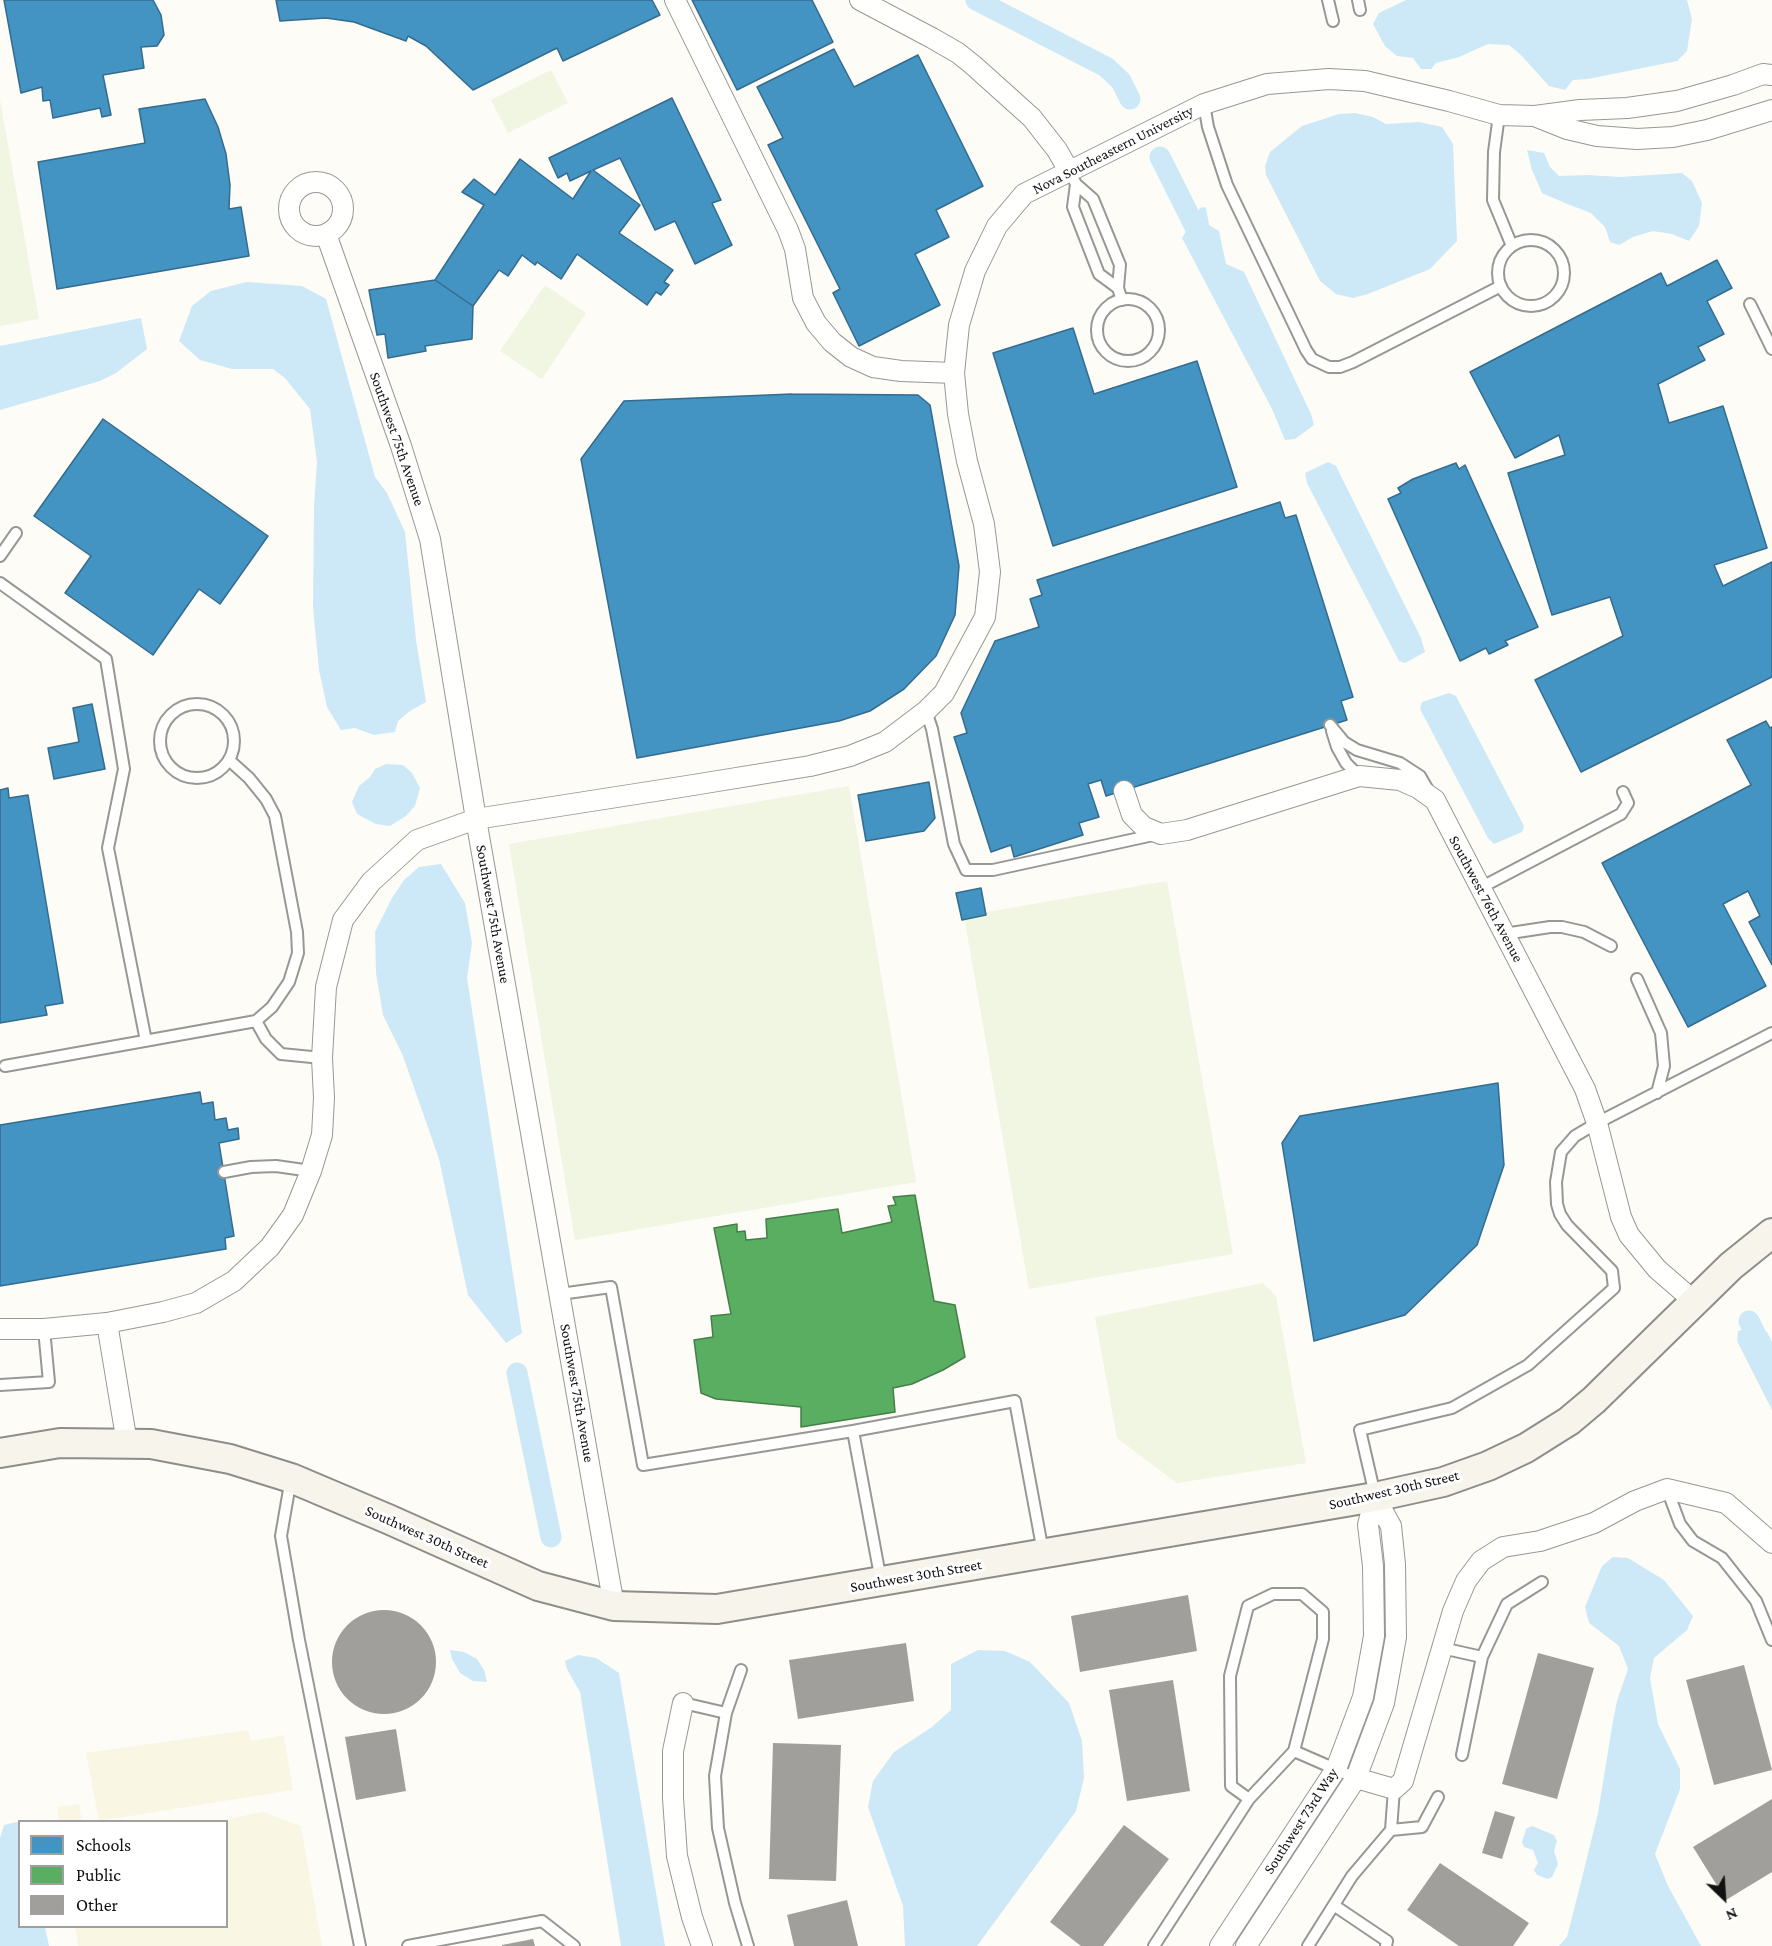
<!DOCTYPE html>
<style>
body{margin:0}
#map{position:relative;width:1772px;height:1946px;overflow:hidden;background:#fdfcf7;font-family:"Crimson Pro",serif}
canvas{display:block}
.legend{position:absolute;left:18px;top:1820px;width:210px;height:108px;box-sizing:border-box;background:#fff;border:2px solid #a0a0a0;margin:0;padding:8px 10px;list-style:none;font-size:18px;color:#111}
.legend li{display:flex;align-items:center;gap:12px;height:30px}
.legend b{width:30px;border:2px solid #a0a0a0}
.north{position:absolute;left:1694px;top:1868px;width:60px;height:60px;-webkit-text-stroke:4px #fff;paint-order:stroke;rotate:155deg;font-size:16px;font-weight:700;line-height:24px;text-align:center;color:#111}
.north::after{content:'';display:block;margin:auto;width:21px;height:27px;background:#111;clip-path:polygon(50% 0,100% 100%,50% 72%,0 100%)}
</style>
<div id="map">
<canvas width="1772" height="1946"></canvas>
<ul class="legend">
<li><b style="height:16px;background:#4393c3"></b>Schools</li>
<li><b style="height:16px;background:#5aae61"></b>Public</li>
<li><b style="height:16px;background:#a19f9c"></b>Other</li>
</ul>
<div class="north">N</div>
</div>
<script>
const context = document.querySelector('canvas').getContext('2d');
context.lineJoin = 'round';
function fillPath(path, color) { context.fillStyle = color; context.fill(path, 'evenodd'); }
const shape = rows => new Path2D(rows.map(r => 'M' + r).join(''));
function stroke(path, color, width, dash) { context.strokeStyle = color; context.lineWidth = width; context.lineCap = dash ? 'butt' : 'round'; context.setLineDash(dash || []); context.stroke(path); }
function write(font, color, halo, rows, align = 'center') {
  context.font = font + ' "Crimson Pro",serif'; context.lineWidth = 6; context.setLineDash([]); context.textBaseline = 'middle'; context.strokeStyle = halo; context.fillStyle = color; for (const [text, x, y, turn = 0] of rows) {
    context.save(); context.translate(x, y); context.rotate((+turn || 0) * Math.PI / 180); context.textAlign = isNaN(turn) ? turn : align; if (halo) context.strokeText(text, 0, 0); context.fillText(text, 0, 0); context.restore();
  }
}
fillPath(shape([
 [248,1730,251,1741,284,1735,293,1790,99,1821,86,1753],
 [79,1804,82,1821,59,1821,57,1807],
 [263,1812,301,1826,322,1946,78,1946,75,1927,226,1926,226,1822,218,1821]
]), '#f9f7e4');
fillPath(shape([
 [551,70,568,103,508,133,491,100],
 [0,100,39,319,0,326],
 [545,285,586,313,542,379,500,351],
 [849,786,916,1182,575,1240,509,844],
 [1167,881,1233,1254,1029,1289,964,916],
 [1263,1283,1276,1296,1306,1463,1177,1483,1117,1438,1095,1317]
]), '#f0f6e1');
fillPath(shape([
 [1406,0,1687,0,1692,19,1687,51,1677,61,1588,79,1573,80,1565,90,1549,86,1521,55,1509,45,1488,44,1459,57,1436,63,1431,69,1421,69,1413,58,1397,56,1385,46,1373,24,1379,13],
 [1355,113,1373,117,1386,124,1419,122,1442,127,1453,144,1457,241,1430,269,1368,294,1353,298,1336,294,1320,281,1266,175,1265,166,1270,152,1302,126,1339,114],
 [1527,150,1544,153,1550,167,1559,176,1588,175,1620,177,1682,173,1692,181,1702,203,1699,226,1689,241,1672,234,1653,231,1633,237,1619,245,1610,242,1605,227,1591,213,1565,203,1542,193,1532,170],
 [1204,207,1206,208,1209,225,1219,231,1226,264,1244,272,1311,414,1314,425,1295,439,1285,440,1272,409,1182,238,1200,208],
 [247,282,302,286,326,299,375,477,387,493,405,532,416,640,426,702,410,711,398,721,395,732,374,735,355,728,341,730,327,707,319,670,313,607,314,507,317,462,310,409,285,378,273,369,232,369,200,360,179,341,192,306,211,291],
 [141,318,147,349,116,373,100,381,0,410,0,346],
 [1328,462,1336,466,1421,638,1425,652,1405,663,1399,661,1307,483,1305,473],
 [1449,693,1456,696,1524,826,1522,832,1494,844,1488,838,1420,709,1422,702],
 [386,764,403,765,412,773,420,788,415,806,406,816,390,826,376,824,357,814,352,802,359,786,370,777,375,769],
 [441,864,465,903,472,943,467,978,522,1333,506,1343,468,1295,439,1159,403,1056,383,1015,376,973,375,932,392,898,404,880,419,867],
 [1755,1325,1767,1332,1772,1342,1772,1410,1737,1341,1738,1331],
 [1613,1557,1628,1558,1664,1580,1693,1616,1687,1630,1654,1658,1650,1678,1658,1724,1680,1769,1680,1789,1655,1854,1668,1886,1701,1946,1559,1946,1567,1937,1582,1878,1598,1813,1613,1721,1617,1701,1628,1669,1619,1646,1589,1623,1585,1607,1602,1566],
 [450,1650,464,1652,477,1659,484,1670,487,1682,473,1681,460,1673,452,1659],
 [978,1650,1005,1651,1030,1662,1069,1703,1082,1741,1084,1778,1076,1811,977,1946,905,1946,903,1906,868,1807,873,1781,894,1752,932,1727,951,1710,951,1664],
 [578,1655,596,1658,619,1673,665,1946,621,1946,580,1692,567,1669,565,1661],
 [17,1822,20,1824,20,1926,45,1927,49,1946,0,1946,0,1838,4,1825],
 [1532,1826,1554,1835,1557,1841,1554,1851,1558,1864,1552,1877,1548,1879,1537,1875,1534,1870,1538,1863,1533,1850,1524,1847,1522,1842,1526,1829]
]), '#cde8f7');
const schools = shape([
 [4,0,153,0,161,15,164,35,157,46,141,47,144,68,103,75,111,115,102,117,100,108,53,118,50,100,43,101,42,87,21,93,4,0],
 [276,0,652,0,660,15,563,61,557,48,473,90,426,46,408,36,406,41,354,22,326,18,280,21,276,0],
 [692,0,812,0,833,42,737,90,692,0],
 [834,49,854,87,918,55,983,186,936,210,949,237,915,254,940,305,859,346,833,293,840,289,768,145,783,138,757,87,834,49],
 [672,98,721,200,712,203,732,245,695,264,675,221,655,230,620,158,593,170,640,205,619,233,673,270,664,282,669,285,661,295,656,292,647,305,577,254,561,279,537,262,535,265,522,255,508,276,499,270,473,306,435,280,484,205,462,192,474,179,495,195,520,159,573,199,591,171,570,181,567,173,558,178,549,158,672,98],
 [205,99,218,127,226,154,230,185,229,209,241,207,249,256,57,289,38,162,145,143,139,109,205,99],
 [1717,260,1732,288,1707,301,1724,334,1698,347,1705,360,1658,384,1669,423,1723,406,1767,548,1714,565,1723,586,1772,562,1772,677,1581,772,1535,680,1623,636,1610,597,1552,615,1508,473,1565,455,1559,435,1515,458,1470,372,1661,273,1667,286,1717,260],
 [435,280,473,306,472,339,425,346,426,351,388,358,385,334,377,335,369,290,435,280],
 [1073,328,1094,394,1197,361,1237,487,1053,546,993,353,1073,328],
 [792,394,918,395,930,405,959,566,955,615,936,656,904,689,870,711,839,721,637,758,581,459,624,401,792,394],
 [103,419,268,536,220,604,199,589,153,655,65,593,91,556,34,516,103,419],
 [1456,463,1459,469,1465,465,1538,627,1505,641,1508,645,1489,654,1486,648,1460,661,1388,499,1401,493,1398,488,1413,479,1456,463],
 [1280,502,1285,518,1296,515,1353,697,1341,701,1347,720,1106,796,1101,780,1088,784,1099,817,1079,823,1083,835,1014,857,1011,845,991,852,954,737,967,733,961,713,995,641,1039,627,1030,599,1042,595,1037,580,1280,502],
 [92,704,105,769,54,779,48,748,79,742,73,708,92,704],
 [1766,721,1770,728,1772,727,1772,965,1749,922,1760,916,1748,891,1723,904,1766,986,1688,1027,1602,863,1751,785,1727,740,1766,721],
 [929,782,935,818,924,831,866,841,858,795,929,782],
 [8,788,9,798,28,795,63,1003,45,1006,47,1015,0,1023,0,790,8,788],
 [981,888,986,915,962,920,956,893,981,888],
 [1498,1083,1504,1165,1477,1245,1405,1315,1314,1341,1282,1143,1300,1116,1498,1083],
 [200,1092,202,1104,213,1102,215,1120,226,1118,228,1130,238,1128,239,1139,219,1143,234,1236,225,1238,226,1249,0,1286,0,1125,200,1092]
]);
fillPath(schools, '#4393c3');
stroke(schools, '#346c8e', 1.5);
const public = shape([
 [915,1195,934,1301,955,1305,965,1357,943,1370,912,1384,893,1388,895,1412,801,1427,801,1407,716,1399,701,1393,694,1340,713,1337,711,1316,731,1314,714,1228,737,1224,737,1232,745,1231,746,1240,767,1238,766,1219,838,1209,842,1233,892,1222,888,1206,896,1205,893,1197,915,1195]
]);
fillPath(public, '#5aae61');
stroke(public, '#447f49', 1.5);
stroke(shape([
 [976,0,1106,67,1121,81,1130,99],
 [1160,157,1204,245],
 [1749,1321,1772,1367],
 [517,1373,551,1537]
]), '#cde8f7', 21);
fillPath(shape([
 [1188,1595,1197,1651,1080,1672,1071,1616],
 '332 1662a52 52 0 1 1 104 0a52 52 0 1 1-104 0Z',
 [906,1643,914,1701,798,1719,789,1660],
 [1538,1653,1594,1668,1557,1799,1502,1784],
 [1744,1665,1772,1770,1714,1785,1686,1680],
 [1173,1680,1190,1791,1127,1801,1109,1690],
 [396,1729,406,1791,356,1800,345,1737],
 [773,1743,841,1745,836,1881,769,1879],
 [1772,1799,1772,1872,1726,1900,1693,1847],
 [1495,1811,1515,1817,1502,1859,1482,1853],
 [1124,1825,1169,1859,1103,1946,1081,1946,1050,1922],
 [1440,1863,1529,1923,1513,1946,1459,1946,1407,1910],
 [847,1900,858,1946,794,1946,787,1915],
 [533,1939,535,1946,502,1946,502,1945]
]), '#a19f9c');
const lane = shape([
 [1328,0,1333,21],
 [1358,0,1360,10],
 [1204,104,1208,127,1227,185,1306,350,1312,359,1329,367,1340,367,1353,362,1501,286],
 [1499,115,1494,152,1493,200,1512,246],
 [1069,171,1076,184,1093,199,1120,265,1118,288,1122,300],
 [1076,184,1073,207,1099,274,1118,288],
 '1498 273a33 33 0 1 1 66 0a33 33 0 1 1-66 0Z',
 '1097 330a31 31 0 1 1 62 0a31 31 0 1 1-62 0Z',
 [1750,304,1772,349],
 [0,556,16,533],
 [0,583,106,659,124,769,108,848,146,1041],
 '160 741a37 37 0 1 1 74 0a37 37 0 1 1-74 0Z',
 [926,711,932,729,954,844,966,870,993,870,1158,834],
 [1330,725,1344,742,1357,750,1400,763,1420,776,1428,790],
 [1332,731,1337,747,1346,763,1359,776],
 [229,760,249,778,266,799,275,816,297,932,298,953,289,982,272,1007,256,1021,266,1039,281,1054,322,1058],
 [1480,888,1621,814,1628,803,1623,792],
 [1504,934,1550,927,1562,927,1584,932,1611,946],
 [1637,979,1661,1033,1664,1066,1657,1093],
 [5,1066,256,1021],
 [224,1172,251,1167,276,1166,311,1171],
 [560,1294,611,1287,643,1465,853,1431,1015,1401,1043,1552],
 [0,1385,49,1382,44,1329],
 [853,1431,881,1581],
 [291,1478,281,1536,299,1640,360,1946],
 [1667,1489,1680,1524,1693,1541,1722,1558,1756,1601,1772,1640],
 [1375,1495,1360,1430,1452,1408,1528,1365,1614,1288,1612,1271,1567,1225,1560,1214,1557,1204,1556,1182,1561,1152,1575,1136,1597,1123,1772,1033],
 [1442,1648,1482,1657,1462,1755],
 [1482,1657,1507,1604,1542,1582],
 [683,1703,726,1713,715,1776,718,1828,735,1903,748,1946],
 [726,1713,741,1670],
 [1294,1751,1249,1799,1231,1786,1230,1676,1248,1606,1273,1594,1302,1594,1323,1612,1323,1639,1294,1751,1356,1778],
 [1394,1789,1391,1830,1422,1827,1438,1797],
 [1335,1906,1387,1941,1386,1946],
 [408,1946,542,1921,574,1946],
 [1154,1946,1249,1799],
 [1308,1946,1352,1876,1391,1830]
]);
const street = shape([
 [675,0,788,230,795,249,803,298,816,323,832,342,851,357,873,367,901,371,954,373],
 [860,0,932,38,958,53,973,65,1032,118,1057,150,1069,171],
 [1537,117,1567,129,1597,136,1637,139,1673,137,1707,130,1772,110],
 '289 209a27 27 0 1 1 54 0a27 27 0 1 1-54 0Z',
 [326,234,401,446,430,539,476,819,614,1606],
 [1124,791,1132,815,1144,827,1161,834,1187,830,1359,776,1400,780,1418,788,1435,800,1585,1089,1597,1123,1621,1217,1629,1235,1657,1269,1695,1302],
 [107,1323,127,1443],
 [0,1329,44,1329,107,1323,163,1312,196,1303,234,1281,270,1247,293,1215,311,1171,322,1135,324,1098,322,1058,326,987,343,920,371,882,417,840,476,819,687,786,810,766,850,756,885,742,926,711,944,693,985,617,990,572,984,524,967,461,958,414,954,373,959,325,975,271,997,226,1024,194,1204,104,1267,84,1329,79,1365,81,1449,101,1499,115,1535,116,1580,110,1627,108,1677,101,1733,85,1763,74,1772,75],
 [683,1703,673,1751,673,1798,677,1856,692,1917,702,1946],
 [1356,1778,1394,1789,1403,1781,1453,1611,1466,1581,1481,1561,1503,1547,1540,1541,1594,1523,1635,1501,1667,1489,1726,1503,1772,1543],
 [1220,1946,1336,1769,1363,1697,1374,1636,1373,1566,1368,1525,1375,1497],
 [1246,1946,1356,1778,1384,1703,1396,1637,1395,1564,1391,1526,1375,1497]
]);
const secondary = shape([
 [0,1453,60,1443,151,1444,230,1459,291,1478,388,1519,538,1586,614,1606,717,1609,1375,1497,1443,1482,1488,1466,1526,1448,1569,1421,1594,1400,1731,1266,1772,1233]
]);
stroke(lane, '#979795', 14);
stroke(street, '#979795', 22);
stroke(secondary, '#8e8d8b', 32);
stroke(lane, '#fffffe', 10);
stroke(street, '#fffffe', 20);
stroke(secondary, '#f6f4eb', 28);
write('15px', '#111', '#fff', [
 ["Nova Southeastern University",1113,150,-27],
 ["Southwest 75th Avenue",397,439,71],
 ["Southwest 76th Avenue",1486,899,62],
 ["Southwest 75th Avenue",493,914,80],
 ["Southwest 75th Avenue",577,1393,80],
 ["Southwest 30th Street",1394,1490,-13],
 ["Southwest 30th Street",427,1537,24],
 ["Southwest 30th Street",916,1576,-10],
 ["Southwest 73rd Way",1301,1821,-57]
]);
</script>
